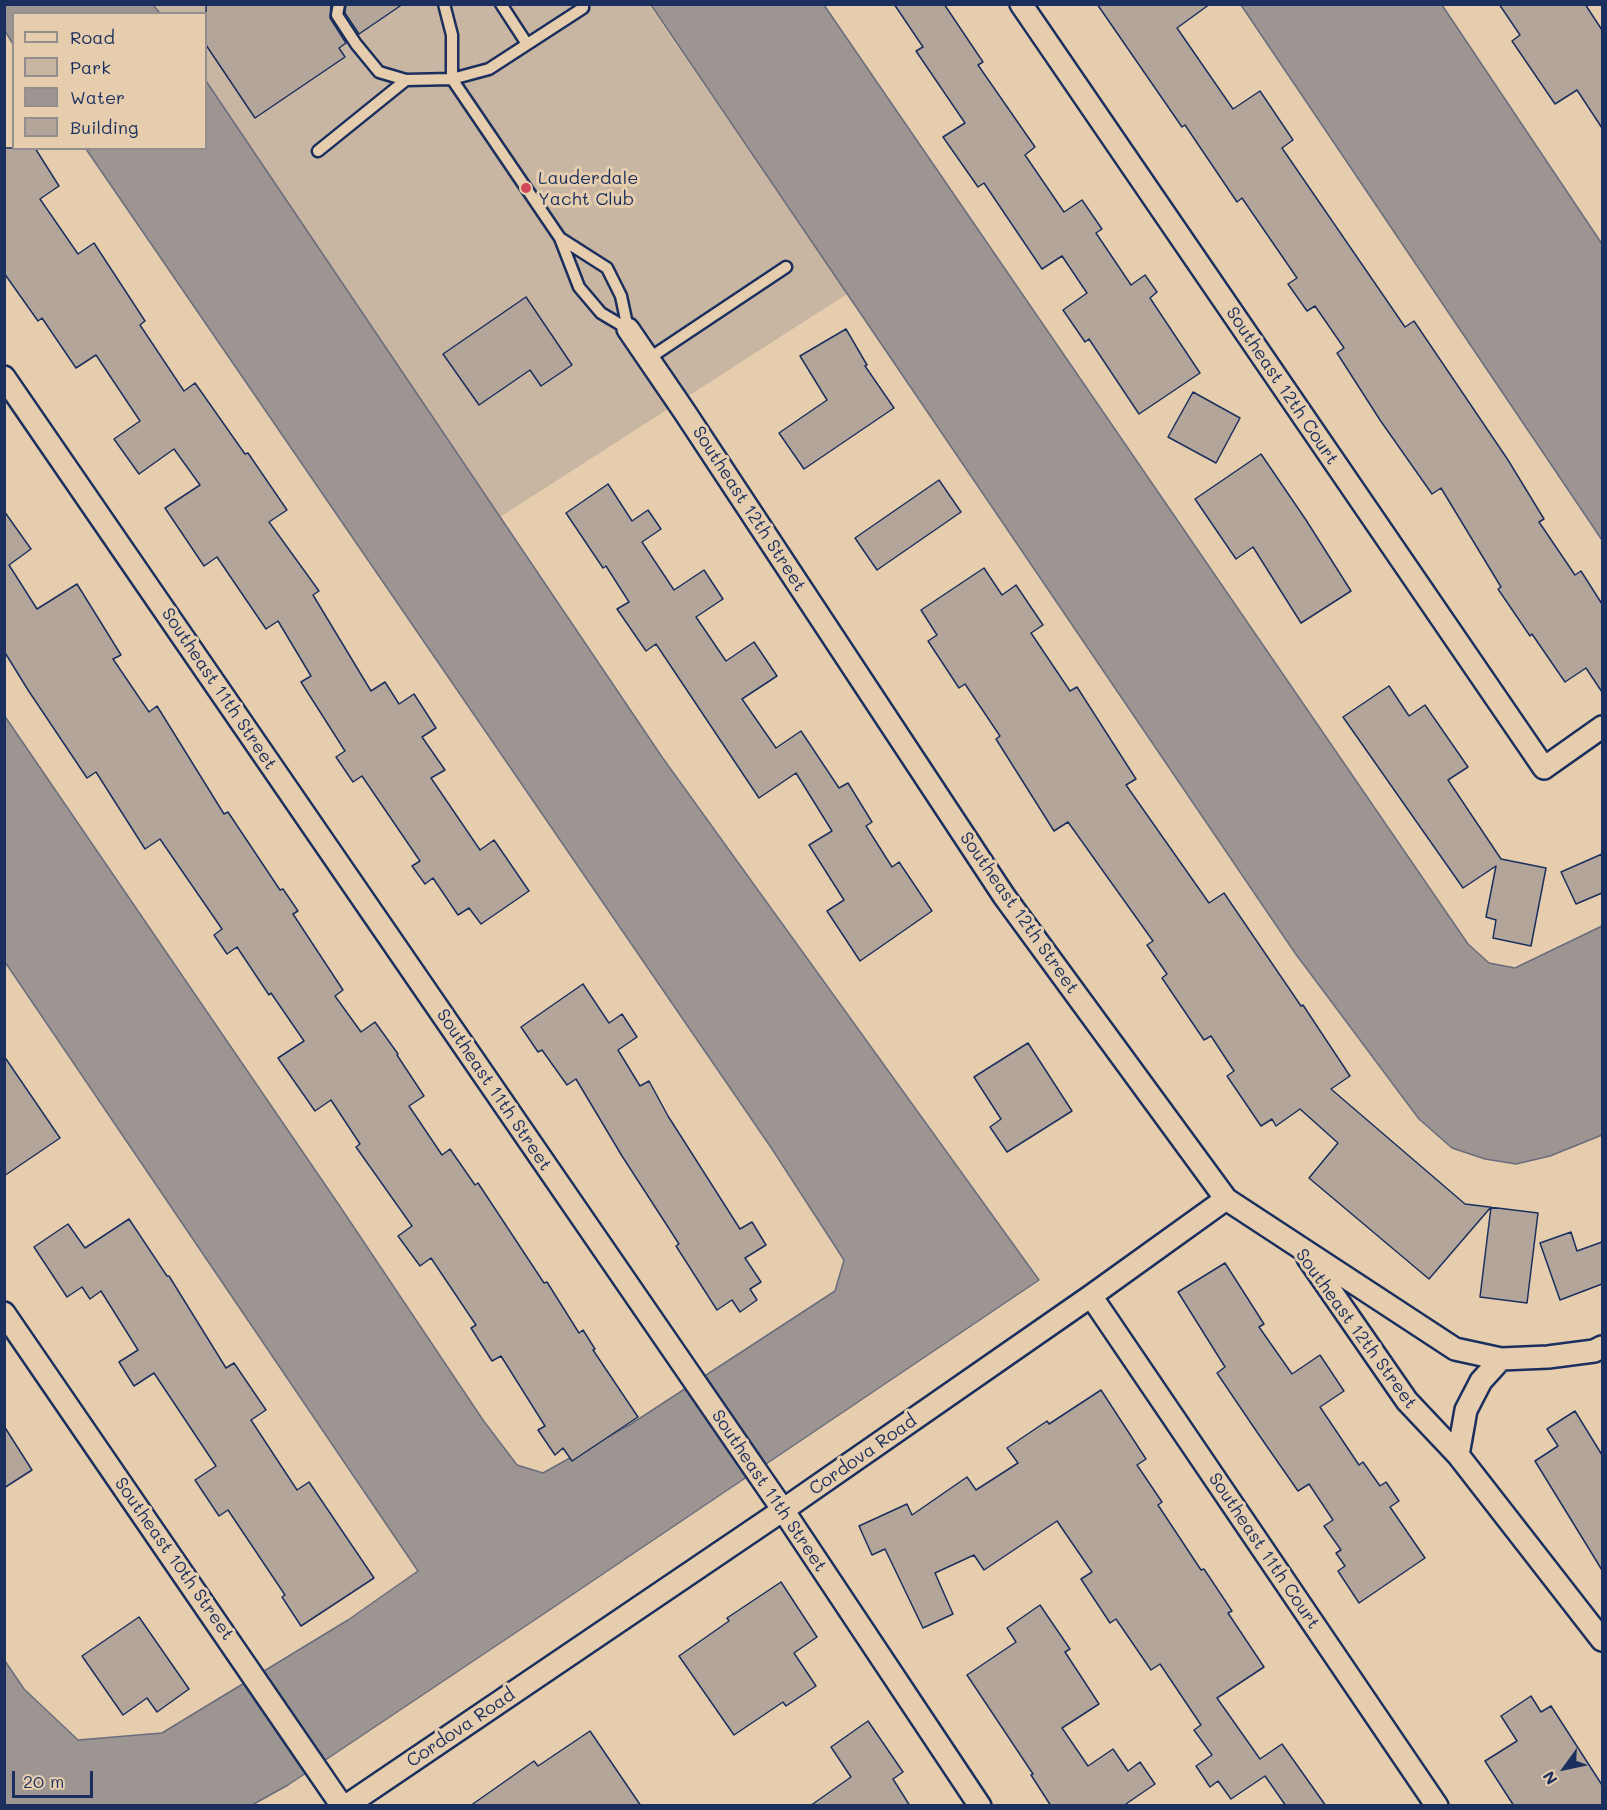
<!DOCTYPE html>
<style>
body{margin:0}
#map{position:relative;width:1607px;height:1810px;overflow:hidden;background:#e5cdae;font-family:Mali,sans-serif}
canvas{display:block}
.frame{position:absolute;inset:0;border:6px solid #1b2f5e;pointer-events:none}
.legend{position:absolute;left:12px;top:12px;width:195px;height:138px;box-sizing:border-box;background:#e5cdae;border:2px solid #948e8e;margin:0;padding:8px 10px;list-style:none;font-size:18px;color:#1b2f5e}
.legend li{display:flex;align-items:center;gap:12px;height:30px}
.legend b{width:30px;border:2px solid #948e8e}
.north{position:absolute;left:1535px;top:1738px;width:60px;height:60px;-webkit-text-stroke:4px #e5cdae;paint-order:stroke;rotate:237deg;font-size:16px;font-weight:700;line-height:24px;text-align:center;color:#1b2f5e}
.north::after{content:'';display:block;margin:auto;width:21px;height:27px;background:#1b2f5e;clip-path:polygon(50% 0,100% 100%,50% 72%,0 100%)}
.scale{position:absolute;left:12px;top:1771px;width:81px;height:27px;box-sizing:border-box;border:3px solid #1b2f5e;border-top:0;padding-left:8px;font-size:18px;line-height:21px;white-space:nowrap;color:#1b2f5e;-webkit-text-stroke:4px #e5cdae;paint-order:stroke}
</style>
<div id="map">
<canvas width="1607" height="1810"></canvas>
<div class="frame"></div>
<ul class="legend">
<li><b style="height:8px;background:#e5cdae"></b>Road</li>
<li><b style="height:16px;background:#c8b6a2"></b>Park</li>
<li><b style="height:16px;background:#9d9592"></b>Water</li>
<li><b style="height:16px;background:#b3a59a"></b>Building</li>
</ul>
<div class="north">N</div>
<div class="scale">20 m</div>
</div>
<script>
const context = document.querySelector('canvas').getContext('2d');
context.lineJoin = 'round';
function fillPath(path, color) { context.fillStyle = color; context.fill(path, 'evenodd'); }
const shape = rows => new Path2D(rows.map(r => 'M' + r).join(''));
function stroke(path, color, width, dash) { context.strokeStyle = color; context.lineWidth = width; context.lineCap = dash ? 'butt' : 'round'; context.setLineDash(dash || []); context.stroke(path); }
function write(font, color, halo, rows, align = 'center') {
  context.font = font + ' Mali,sans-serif'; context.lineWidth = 6; context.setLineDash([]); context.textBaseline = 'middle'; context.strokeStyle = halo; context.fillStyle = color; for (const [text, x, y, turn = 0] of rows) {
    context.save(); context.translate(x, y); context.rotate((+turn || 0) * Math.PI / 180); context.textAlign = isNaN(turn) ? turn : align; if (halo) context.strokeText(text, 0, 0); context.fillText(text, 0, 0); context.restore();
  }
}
fillPath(shape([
 [153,5,649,5,847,294,500,517,206,81,206,14,160,13]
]), '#c8b6a2');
const water = shape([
 [4,5,153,5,160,13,14,14,13,44,5,31,4,5],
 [651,5,824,5,1468,944,1489,963,1515,968,1602,926,1602,1135,1550,1156,1516,1164,1485,1159,1452,1148,1419,1119,1295,953,651,5],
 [1241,5,1442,5,1602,244,1602,540,1241,5],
 [206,81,662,757,1039,1280,545,1613,288,1785,252,1805,5,1805,5,1661,24,1689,78,1740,162,1733,348,1620,418,1571,5,962,4,715,339,1205,483,1420,517,1465,543,1473,631,1424,835,1291,844,1260,772,1149,86,149,206,148,206,81]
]);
fillPath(water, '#9d9592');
stroke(water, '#696c7d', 1.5);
const building = shape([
 [206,4,331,4,330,18,346,43,339,48,345,57,255,118,206,45,206,4],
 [346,4,403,4,359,34,345,13,346,4],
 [894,4,944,4,983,62,978,65,1035,147,1025,155,1064,212,1082,200,1102,229,1096,233,1131,285,1145,275,1157,292,1150,298,1200,373,1139,414,1089,339,1085,342,1063,310,1087,293,1062,256,1042,269,984,183,978,187,943,137,965,123,916,51,923,47,894,4],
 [1097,4,1210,4,1177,28,1233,109,1260,91,1293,140,1282,148,1405,327,1414,321,1508,460,1544,519,1539,522,1575,575,1581,571,1602,604,1602,692,1586,668,1565,682,1532,634,1530,636,1498,589,1501,587,1441,488,1432,494,1380,420,1337,353,1344,348,1315,306,1307,311,1288,284,1297,278,1242,198,1237,202,1185,125,1182,127,1097,4],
 [1499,4,1585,4,1602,30,1602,128,1577,90,1555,104,1512,41,1520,35,1499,4],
 [4,148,35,148,59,186,40,199,78,254,94,243,145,321,140,325,184,391,195,383,245,454,248,453,287,510,269,522,319,591,313,595,371,691,385,682,399,704,414,694,436,728,422,737,445,770,431,778,480,850,494,840,529,891,481,924,469,908,458,915,433,878,425,884,412,866,420,861,362,776,353,782,336,757,345,751,301,682,311,676,278,621,266,629,217,557,204,566,165,508,200,485,174,449,139,474,114,439,140,421,96,355,76,368,42,318,38,321,4,273,4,148],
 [526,297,572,365,541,386,530,370,479,405,443,354,526,297],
 [846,329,867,365,865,366,894,408,804,469,779,433,827,400,800,356,846,329],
 [1193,392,1240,418,1216,463,1168,437,1193,392],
 [1261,454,1306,520,1351,591,1301,623,1253,547,1236,559,1195,499,1261,454],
 [939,480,961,512,877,570,855,538,939,480],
 [608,484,632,521,648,510,661,529,642,542,674,590,704,570,723,599,696,617,726,661,754,642,777,676,742,699,776,748,801,731,839,788,848,783,872,822,866,826,892,867,899,862,932,911,860,961,827,911,844,900,809,845,832,831,796,773,759,798,656,644,646,651,617,609,629,602,606,566,603,568,566,513,608,484],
 [4,511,31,549,9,565,37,609,77,584,121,655,113,659,149,712,157,706,224,814,228,812,280,890,283,889,298,911,293,914,343,990,335,996,361,1032,375,1022,398,1054,397,1055,424,1096,409,1106,442,1155,450,1149,475,1185,478,1183,544,1283,547,1282,579,1333,583,1330,595,1349,593,1350,638,1417,572,1461,563,1448,555,1455,538,1430,545,1426,501,1356,492,1361,471,1328,476,1325,431,1258,420,1266,398,1236,412,1226,356,1147,360,1144,331,1100,315,1111,278,1058,304,1041,271,993,269,995,237,947,227,954,214,935,222,929,160,839,145,849,96,772,87,778,28,690,4,651,4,511],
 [984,568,1002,595,1016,585,1043,625,1031,633,1070,691,1077,687,1136,779,1126,785,1209,903,1224,893,1301,1006,1303,1005,1350,1076,1331,1089,1465,1204,1538,1213,1527,1303,1480,1297,1491,1207,1429,1279,1309,1178,1338,1143,1300,1109,1276,1126,1272,1119,1261,1126,1227,1076,1234,1071,1211,1036,1204,1040,1162,978,1167,974,1147,945,1153,941,1068,822,1054,831,996,739,1000,736,965,684,959,688,928,641,937,635,921,610,984,568],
 [1389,686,1409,716,1425,705,1468,767,1448,780,1501,859,1546,868,1531,946,1493,938,1496,920,1486,917,1496,866,1463,888,1343,717,1389,686],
 [1602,854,1602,893,1576,904,1561,872,1602,854],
 [583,984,609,1023,622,1014,637,1037,618,1050,640,1086,649,1081,668,1116,740,1229,752,1222,766,1245,745,1258,761,1282,750,1289,757,1300,740,1312,732,1300,717,1310,676,1246,679,1244,622,1156,576,1079,567,1085,542,1050,538,1052,521,1027,583,984],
 [1028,1043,1072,1111,1007,1152,990,1127,1001,1119,974,1077,1028,1043],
 [4,1056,60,1138,4,1176,4,1056],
 [129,1219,167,1276,169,1276,226,1368,234,1363,266,1410,251,1420,297,1490,309,1482,374,1578,301,1626,282,1597,285,1595,228,1510,219,1516,195,1480,216,1466,154,1373,134,1386,119,1362,138,1350,101,1291,90,1299,82,1287,67,1297,34,1247,68,1224,85,1248,129,1219],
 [1571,1232,1577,1251,1602,1242,1602,1284,1560,1300,1540,1243,1571,1232],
 [1225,1263,1264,1324,1259,1327,1292,1374,1320,1355,1344,1391,1320,1407,1359,1465,1363,1462,1380,1486,1386,1482,1399,1501,1390,1507,1425,1558,1359,1603,1338,1571,1345,1566,1336,1553,1341,1550,1324,1526,1333,1520,1309,1484,1298,1491,1259,1435,1217,1373,1225,1367,1178,1292,1225,1263],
 [1101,1390,1146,1459,1137,1465,1162,1502,1158,1505,1201,1570,1204,1569,1232,1611,1228,1613,1264,1667,1217,1698,1260,1759,1282,1744,1326,1806,1286,1806,1265,1776,1231,1799,1218,1781,1210,1787,1196,1766,1212,1755,1194,1730,1201,1725,1160,1664,1151,1670,1116,1619,1110,1623,1081,1579,1092,1572,1057,1521,984,1570,974,1555,935,1573,953,1614,923,1628,885,1549,872,1555,859,1526,907,1504,912,1515,967,1477,976,1490,1018,1463,1007,1448,1047,1421,1049,1424,1101,1390],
 [1575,1411,1602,1455,1602,1570,1535,1461,1558,1446,1547,1429,1575,1411],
 [4,1426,32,1470,4,1488,4,1426],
 [781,1582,817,1637,794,1653,816,1686,786,1706,783,1702,734,1735,679,1656,729,1621,727,1618,781,1582],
 [1040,1605,1070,1649,1065,1652,1099,1704,1062,1728,1088,1766,1113,1749,1128,1771,1140,1762,1155,1784,1123,1806,1051,1806,1031,1775,1033,1774,967,1675,1016,1642,1007,1628,1040,1605],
 [139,1617,189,1689,157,1712,147,1698,123,1715,82,1656,139,1617],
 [1531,1696,1541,1712,1551,1706,1602,1785,1602,1806,1514,1806,1485,1761,1517,1741,1501,1716,1531,1696],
 [868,1721,903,1772,893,1779,910,1806,810,1806,851,1777,831,1747,868,1721],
 [590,1731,641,1806,470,1806,534,1761,538,1766,590,1731]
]);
fillPath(building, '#b3a59a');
stroke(building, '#1b2f5e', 1.5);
const service = shape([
 [339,4,337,15,356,44,379,72,406,80,452,79,452,35,444,4],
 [501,4,527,44],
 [318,151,406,80],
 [560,238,452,79,489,69,583,8,583,4],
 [560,238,607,268,621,296,628,329,601,313,579,287,560,238],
 [648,359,786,267]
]);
const minor = shape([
 [1021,4,1544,768,1602,727],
 [628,329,684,411,1004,896,1226,1199,1455,1349,1501,1359,1548,1357,1594,1351,1602,1347],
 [4,377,783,1510,980,1806],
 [1308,1258,1407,1401,1458,1455,1602,1640],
 [1091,1296,1437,1806],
 [4,1313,342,1806],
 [1458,1455,1466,1410,1481,1381,1501,1359],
 [346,1806,783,1510,1091,1296,1226,1199]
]);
stroke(service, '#1b2f5e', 15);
stroke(minor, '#1b2f5e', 26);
stroke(service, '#e5cdae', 10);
stroke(minor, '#e5cdae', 21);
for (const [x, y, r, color] of [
 [526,188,6,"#d1495b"]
]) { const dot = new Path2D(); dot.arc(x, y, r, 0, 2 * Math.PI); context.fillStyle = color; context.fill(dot); stroke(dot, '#e5cdae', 2); }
write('18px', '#1b2f5e', '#e5cdae', [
 ["Lauderdale",538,178],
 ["Yacht Club",538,199]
], 'left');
write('18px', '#1b2f5e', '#e5cdae', [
 ["Southeast 12th Court",1282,386,56],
 ["Southeast 12th Street",749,509,57],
 ["Southeast 11th Street",219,689,56],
 ["Southeast 12th Street",1019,913,55],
 ["Southeast 11th Street",494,1090,56],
 ["Southeast 12th Street",1356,1329,54],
 ["Cordova Road",863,1455,-35],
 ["Southeast 11th Street",769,1491,56],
 ["Southeast 11th Court",1264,1551,56],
 ["Southeast 10th Street",174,1559,55],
 ["Cordova Road",461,1728,-34]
]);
</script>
